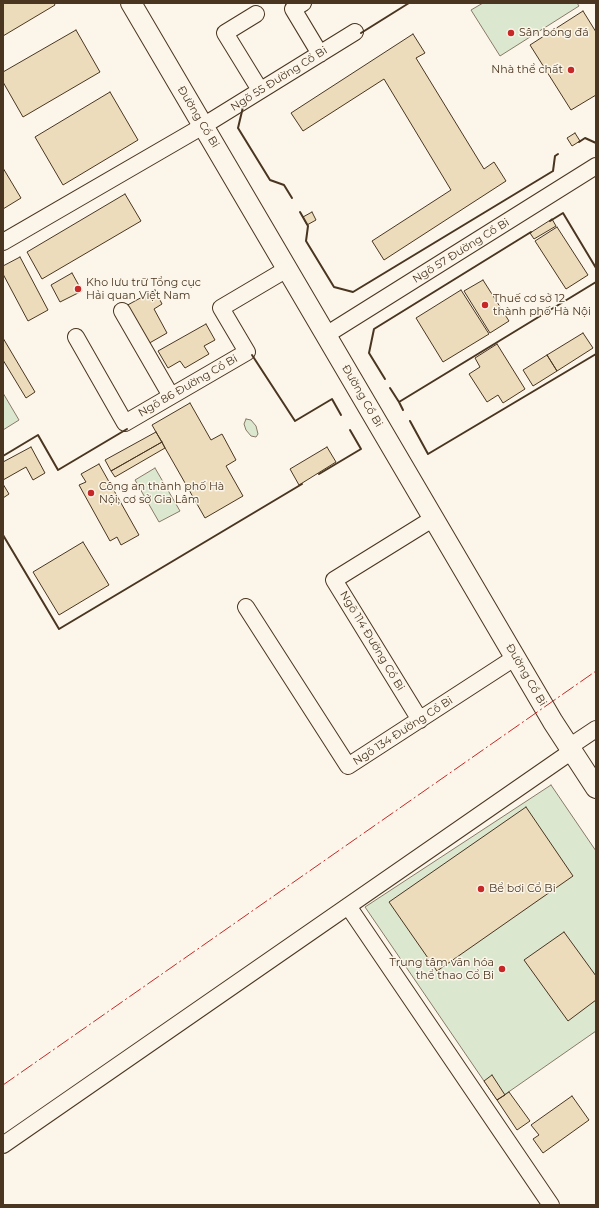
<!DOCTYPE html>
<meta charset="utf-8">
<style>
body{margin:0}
#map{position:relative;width:599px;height:1208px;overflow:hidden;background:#fbf6e9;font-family:Montserrat,sans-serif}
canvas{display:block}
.frame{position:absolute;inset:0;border:4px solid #4a3520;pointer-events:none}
</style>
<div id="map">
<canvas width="599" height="1208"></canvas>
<div class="frame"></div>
</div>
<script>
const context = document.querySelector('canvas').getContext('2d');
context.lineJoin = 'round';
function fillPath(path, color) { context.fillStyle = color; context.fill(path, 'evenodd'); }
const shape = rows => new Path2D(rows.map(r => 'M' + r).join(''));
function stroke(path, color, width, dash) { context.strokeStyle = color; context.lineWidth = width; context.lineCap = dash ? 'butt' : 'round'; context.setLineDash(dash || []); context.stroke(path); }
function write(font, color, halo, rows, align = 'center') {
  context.font = font + ' Montserrat,sans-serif'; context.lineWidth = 3; context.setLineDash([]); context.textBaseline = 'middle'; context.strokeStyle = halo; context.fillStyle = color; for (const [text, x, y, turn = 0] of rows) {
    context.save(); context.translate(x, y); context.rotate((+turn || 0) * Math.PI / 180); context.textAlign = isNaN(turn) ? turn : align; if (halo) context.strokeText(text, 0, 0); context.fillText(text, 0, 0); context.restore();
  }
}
const green = shape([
 [483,3,577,3,579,6,500,56,471,10,483,3],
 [3,393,19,420,3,430,3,393],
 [246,419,251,420,256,426,258,434,256,437,251,436,246,430,244,424,246,419],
 [155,468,180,511,159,522,135,480,155,468],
 [551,785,596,851,596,1031,497,1100,365,907,551,785]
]);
fillPath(green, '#dce7d0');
stroke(green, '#887966', 1);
const building = shape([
 [3,3,54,3,55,5,3,36,3,3],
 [583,11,596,32,596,95,571,110,530,45,583,11],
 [76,30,100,72,23,117,3,82,3,72,76,30],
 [413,34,425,53,416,58,484,169,494,162,506,181,384,260,372,241,451,190,384,79,303,131,291,113,413,34],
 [110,92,138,140,63,185,35,137,110,92],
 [575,133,580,141,572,146,567,138,575,133],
 [3,168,21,198,3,209,3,168],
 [125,194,141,221,42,279,27,252,125,194],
 [312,212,316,220,307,225,303,217,312,212],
 [552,219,556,226,534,239,530,233,552,219],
 [557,227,588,275,566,289,535,241,557,227],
 [20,257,48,310,28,321,3,274,3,266,20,257],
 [72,273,82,291,60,302,51,285,72,273],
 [483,280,509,321,490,333,464,291,483,280],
 [155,290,162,304,154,309,167,333,146,345,124,307,155,290],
 [461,290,489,334,443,362,416,318,461,290],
 [206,324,215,340,204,346,209,354,185,368,180,361,168,368,158,351,206,324],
 [583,333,593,348,557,371,547,355,583,333],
 [3,338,35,392,26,398,3,360,3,338],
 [497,344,525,389,503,403,498,395,487,402,469,374,480,367,475,358,497,344],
 [547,355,557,371,533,386,523,370,547,355],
 [190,403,211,440,222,434,236,460,226,466,243,496,205,518,152,425,190,403],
 [156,432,162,442,111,471,105,460,156,432],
 [162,442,165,448,115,477,111,471,162,442],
 [31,447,45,473,33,480,26,467,3,480,3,462,31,447],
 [327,447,336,462,299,485,290,469,327,447],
 [99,464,139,535,121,545,117,537,110,541,79,485,86,482,81,474,99,464],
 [3,484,9,494,3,498,3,484],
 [83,542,109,585,59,615,33,572,83,542],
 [526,807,573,876,437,971,389,902,526,807],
 [564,932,596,976,596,1000,568,1021,524,960,564,932],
 [492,1075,505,1095,497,1100,484,1081,492,1075],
 [509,1092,530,1121,517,1130,497,1100,509,1092],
 [572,1096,589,1120,543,1153,533,1139,539,1135,531,1125,572,1096]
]);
fillPath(building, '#ecdcbc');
stroke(building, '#4a3520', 1);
const minor = shape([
 [303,3,293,9,320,54],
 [256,14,225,33,260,90],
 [3,242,203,126,355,32],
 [122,311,171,396],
 [326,335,596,166],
 [76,337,125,423,247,352,221,308,287,269],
 [246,607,348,766,516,657],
 [420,720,334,580,434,518],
 [569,747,596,729],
 [348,906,551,1205],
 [3,1145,572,751]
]);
const major = shape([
 [131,3,553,722,596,788]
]);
stroke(minor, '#4a3520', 18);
stroke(major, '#4a3520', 22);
stroke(minor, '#fbf6e9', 16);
stroke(major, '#fbf6e9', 20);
stroke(shape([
 [361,33,409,3],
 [243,107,238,128,270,180,284,185,292,198],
 [579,142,585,138,596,143],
 [300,212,308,226,306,241,334,287,353,292,553,171,555,156,558,154],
 [550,221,563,213,596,268],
 [252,355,295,421,332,399,341,415],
 [385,379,369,353,374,329,531,232],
 [390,388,399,402,596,282],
 [399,402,403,410],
 [410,421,428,454,596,354],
 [3,456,38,435,58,470,127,429],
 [319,474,361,449,350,430],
 [3,535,59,629,302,484]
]), '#4a3520', 2);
stroke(shape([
 [3,1085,596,671]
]), '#c62828', 1, [14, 3, 2, 3]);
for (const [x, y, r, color] of [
 [511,33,4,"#c62828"],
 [571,70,4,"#c62828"],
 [78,289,4,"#c62828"],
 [485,305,4,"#c62828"],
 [91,493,4,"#c62828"],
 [481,889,4,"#c62828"],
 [502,969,4,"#c62828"]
]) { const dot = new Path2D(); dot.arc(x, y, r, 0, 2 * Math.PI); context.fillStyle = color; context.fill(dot); stroke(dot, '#fbf6e9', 1.5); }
write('11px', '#4a3520', '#fbf6e9', [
 ["Sân bóng đá",519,33],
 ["Nhà thể chất",563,70,"right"],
 ["Kho lưu trữ Tổng cục",86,283],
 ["Hải quan Việt Nam",86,296],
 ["Thuế cơ sở 12",493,299],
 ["thành phố Hà Nội",493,312],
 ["Công an thành phố Hà",99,487],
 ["Nội, cơ sở Gia Lâm",99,500],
 ["Bể bơi Cổ Bi",489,889],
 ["Trung tâm văn hóa",494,963,"right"],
 ["thể thao Cổ Bi",494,976,"right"]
], 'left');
write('11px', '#4a3520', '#fbf6e9', [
 ["Ngõ 55 Đường Cổ Bi",279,79,-32],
 ["Đường Cổ Bi",198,117,59],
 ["Ngõ 57 Đường Cổ Bi",461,251,-32],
 ["Ngõ 86 Đường Cổ Bi",188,386,-30],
 ["Đường Cổ Bi",362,396,60],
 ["Ngõ 114 Đường Cổ Bi",372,641,59],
 ["Đường Cổ Bi",526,675,60],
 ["Ngõ 134 Đường Cổ Bi",403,731,-33]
]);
</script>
